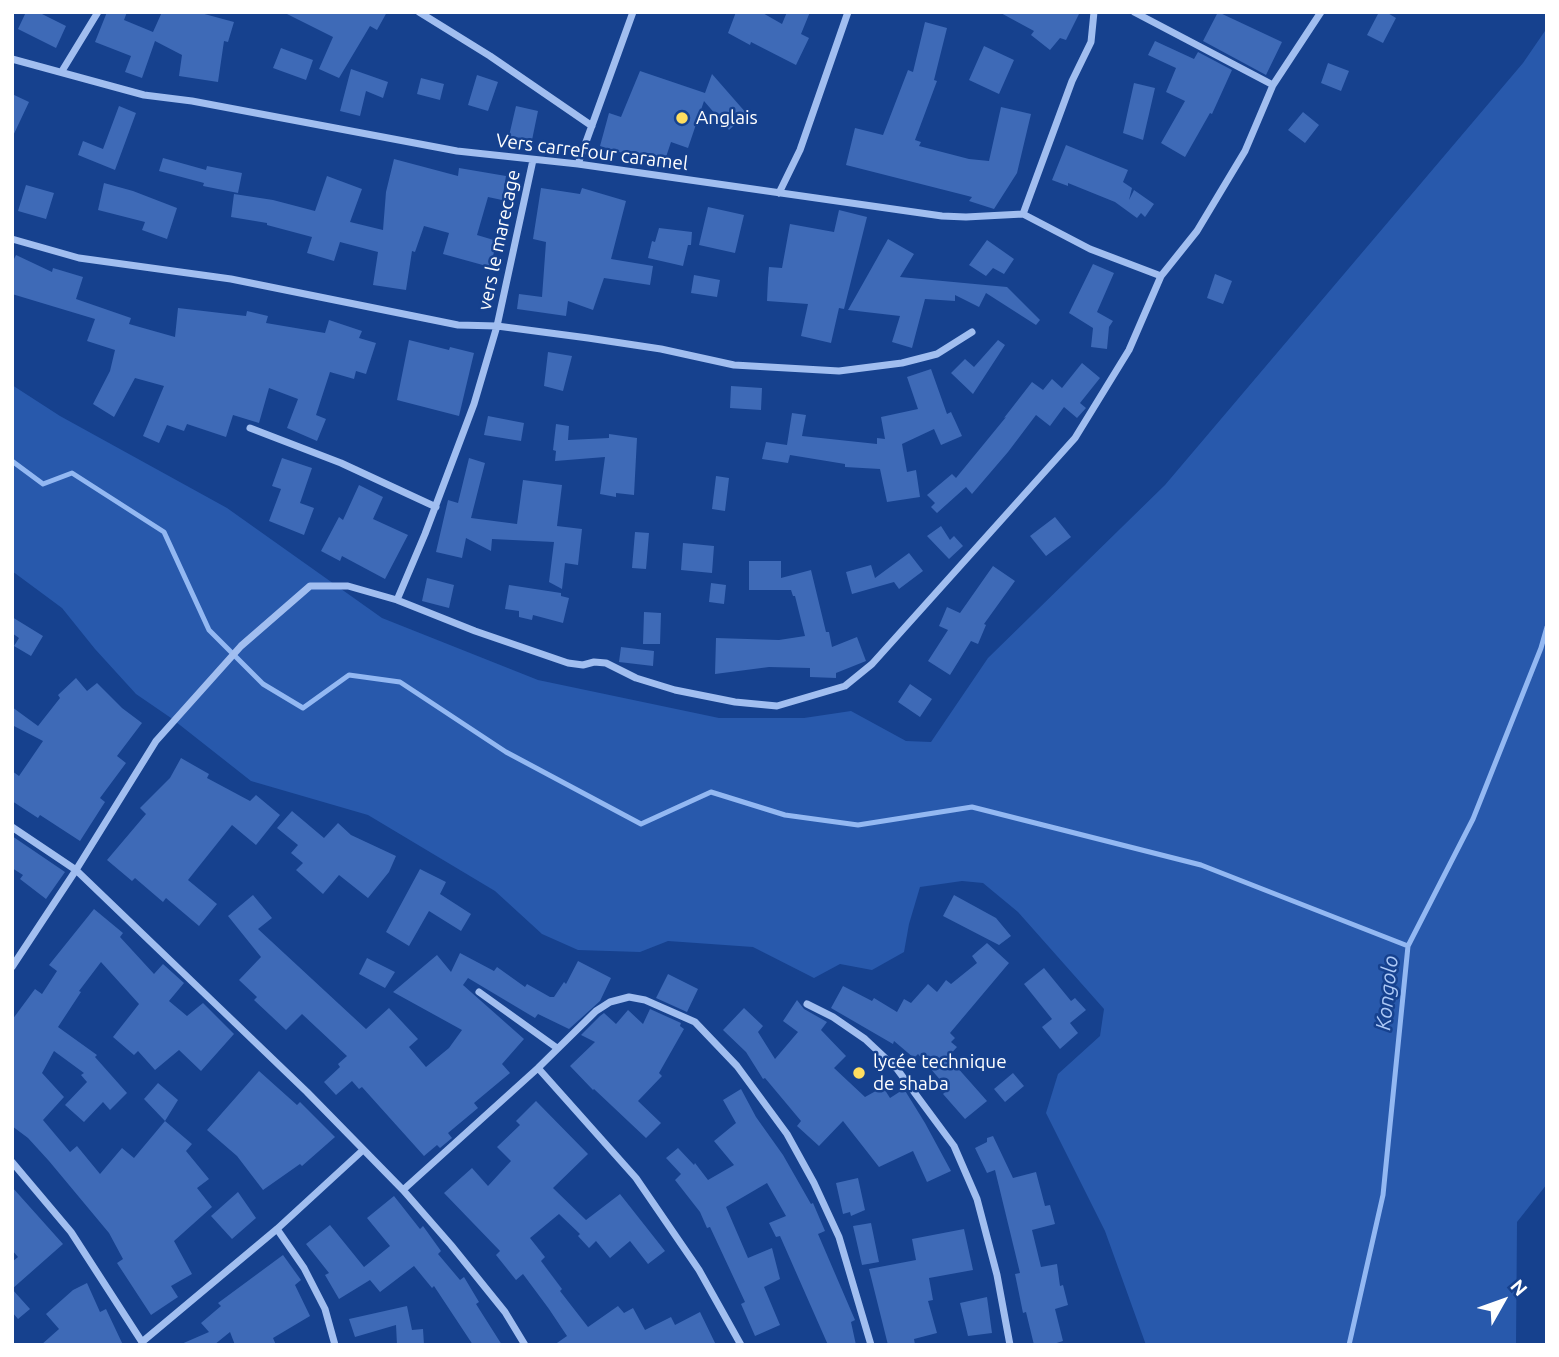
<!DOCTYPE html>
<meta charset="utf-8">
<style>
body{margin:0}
#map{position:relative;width:1559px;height:1357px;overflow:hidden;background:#16418e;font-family:Ubuntu,sans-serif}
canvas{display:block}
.frame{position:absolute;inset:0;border:14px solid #fff;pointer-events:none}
.north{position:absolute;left:1468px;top:1266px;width:70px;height:70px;-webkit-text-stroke:5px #16418e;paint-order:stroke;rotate:50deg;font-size:19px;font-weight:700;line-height:28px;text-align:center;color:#fff}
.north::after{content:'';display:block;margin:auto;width:24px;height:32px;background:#fff;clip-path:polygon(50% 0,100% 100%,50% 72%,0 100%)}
</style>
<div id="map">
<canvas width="1559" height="1357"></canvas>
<div class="frame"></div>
<div class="north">N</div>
</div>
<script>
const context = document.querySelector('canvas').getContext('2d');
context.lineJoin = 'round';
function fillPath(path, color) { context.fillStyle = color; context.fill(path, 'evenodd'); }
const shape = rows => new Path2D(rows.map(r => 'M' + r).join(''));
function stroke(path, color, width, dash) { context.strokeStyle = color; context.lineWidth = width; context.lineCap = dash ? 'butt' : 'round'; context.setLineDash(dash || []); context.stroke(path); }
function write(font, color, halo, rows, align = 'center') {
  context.font = font + ' Ubuntu,sans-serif'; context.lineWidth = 5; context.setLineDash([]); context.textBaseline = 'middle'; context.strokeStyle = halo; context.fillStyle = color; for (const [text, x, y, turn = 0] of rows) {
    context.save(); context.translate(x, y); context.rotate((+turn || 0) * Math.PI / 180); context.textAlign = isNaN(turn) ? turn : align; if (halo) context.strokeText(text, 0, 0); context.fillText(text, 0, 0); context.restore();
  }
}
fillPath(shape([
 [1547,28,1547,1184,1517,1222,1516,1345,1146,1345,1105,1231,1046,1113,1058,1074,1100,1036,1104,1009,1018,912,983,883,962,881,920,887,909,924,904,952,872,970,840,964,814,978,753,947,668,941,640,952,578,950,542,934,495,891,368,815,251,781,171,718,136,694,95,649,62,608,12,571,12,385,60,416,227,508,382,618,538,680,719,718,804,718,851,711,906,741,931,742,988,658,1165,485,1523,63]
]), '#2859ac');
stroke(shape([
 [12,461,43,484,72,473,164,532,209,630,263,684,303,708,349,675,400,682,506,752,641,824,711,792,785,815,858,825,972,807,1201,865,1408,946],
 [1349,1345,1383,1195,1408,946,1473,819,1541,648,1547,627]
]), '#93b8f2', 5);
fillPath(shape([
 [26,12,38,12,66,26,56,48,18,29],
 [107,12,127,12,124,20,153,32,162,12,197,12,234,22,228,42,224,41,218,82,179,76,182,55,155,41,142,78,125,72,131,56,95,42],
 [283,12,387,12,377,30,370,26,339,78,319,69,333,37],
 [736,12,761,12,782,24,787,12,810,12,801,34,809,38,796,65,751,42,750,45,728,33],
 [999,12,1080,12,1066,40,1060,38,1050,50,1031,35,1034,31],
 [1218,12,1282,42,1266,75,1203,41],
 [1379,12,1386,12,1396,18,1383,43,1367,35],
 [925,22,947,28,934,80,937,81,915,140,921,142,919,146,969,159,989,161,1001,107,1031,114,1017,173,994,209,969,201,972,197,846,165,855,128,883,135,908,70,913,72],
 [1155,41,1194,59,1198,52,1232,70,1212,114,1210,113,1185,157,1161,143,1185,101,1166,92,1176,68,1148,55],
 [984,46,1014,60,999,94,969,80],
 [281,48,313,60,306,80,273,68],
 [1328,63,1349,71,1341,91,1321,83],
 [351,69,388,82,383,98,366,91,360,116,340,111],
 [640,71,705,93,712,74,747,114,729,130,704,101,688,148,671,142,664,163,646,156,645,160,600,146,609,113,621,117],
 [477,75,498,82,488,111,468,105],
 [421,78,444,84,440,100,417,94],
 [1134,83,1155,88,1143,140,1123,133],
 [12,94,29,102,12,138],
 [119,106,136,113,115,170,78,155,83,141,103,149],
 [516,106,538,111,532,140,509,136],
 [1303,112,1319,125,1305,143,1288,130],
 [1066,145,1128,170,1123,182,1132,188,1129,200,1134,190,1154,204,1145,217,1141,213,1137,218,1115,202,1068,183,1068,186,1052,180],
 [163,158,206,170,207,166,242,173,238,193,203,186,204,183,159,171],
 [394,159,458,176,459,168,506,176,502,200,488,197,477,235,497,241,490,267,443,254,449,233,424,226,415,252,412,251,406,290,373,285,378,252,340,242,334,261,307,253,312,237,267,225,267,223,231,217,234,194,273,200,315,211,327,176,362,189,350,222,383,230,386,192],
 [104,183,133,191,177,208,167,239,142,230,145,222,98,210],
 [26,185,54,193,46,219,18,211],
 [541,188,580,194,582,188,626,201,611,259,653,266,650,285,604,278,593,310,568,301,566,316,517,309,519,294,542,297,546,242,533,239],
 [708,207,744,215,735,253,699,245],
 [839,210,867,217,844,309,839,308,831,343,801,336,808,304,767,301,768,278,769,267,782,268,790,224,834,232],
 [659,228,692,232,691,245,688,245,683,266,648,258,652,241,655,242],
 [888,239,914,254,900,277,1007,287,1040,320,1036,325,986,293,979,307,955,295,955,301,925,299,912,348,892,342,900,316,848,310],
 [987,240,1014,259,1004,274,993,268,986,276,969,265],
 [16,255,52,272,53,268,83,277,76,299,131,318,129,324,175,337,178,308,246,316,247,311,268,316,266,323,325,333,329,320,362,331,359,338,376,343,366,374,356,371,354,379,330,372,316,415,326,419,317,441,287,428,298,399,269,388,259,423,233,415,226,437,187,424,184,431,167,425,159,443,143,436,164,386,135,378,114,417,93,404,110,371,115,350,87,341,95,319,12,294,12,263],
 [1093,264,1114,273,1097,312,1113,321,1109,327,1107,349,1091,347,1093,328,1069,313],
 [1215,274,1232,281,1223,304,1207,298],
 [694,275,720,280,717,297,691,293],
 [409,340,449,350,450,347,474,353,459,416,397,400],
 [998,340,1005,345,973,394,951,373,965,359,974,367],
 [548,352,572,356,563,391,544,386],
 [1082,363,1100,378,1080,403,1086,408,1077,418,1064,407,1050,426,1036,415,1008,452,972,494,966,487,937,513,931,507,935,503,927,495,952,474,956,478,1006,417,1004,418,1032,382,1043,390,1052,379,1062,388],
 [931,369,947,414,951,412,962,436,941,445,934,429,902,444,907,472,916,470,920,497,887,502,880,469,845,467,845,464,790,455,788,463,762,459,766,442,787,445,792,413,806,415,802,436,877,444,877,438,885,439,881,417,918,409,907,377],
 [731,386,762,388,761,410,730,408],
 [488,416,524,423,521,441,484,435],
 [556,424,569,426,568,440,609,438,609,434,637,438,634,495,616,493,616,497,600,494,605,457,555,461,556,451,553,450],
 [282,458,312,468,300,503,314,508,304,535,269,521,281,489,272,486],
 [469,458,485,463,471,518,517,524,523,480,562,485,557,526,582,529,578,565,565,563,562,589,549,582,554,542,492,539,491,551,466,538,462,558,436,552,448,500,458,503],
 [716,476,729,478,725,511,712,509],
 [359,485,383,497,373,519,408,535,385,579,342,556,340,561,321,551,339,517,343,520],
 [1055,517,1071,537,1046,556,1030,536],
 [941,526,950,540,954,536,963,546,949,559,927,536],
 [635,532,649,533,646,569,632,568],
 [683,543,714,546,712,573,681,570],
 [909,553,923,571,899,589,894,582,852,594,846,572,871,565,875,578],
 [749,561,781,561,781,578,811,570,826,632,829,632,832,647,857,637,866,661,836,673,836,678,810,677,810,668,769,667,715,674,716,638,779,640,805,636,795,596,793,596,791,590,749,590],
 [993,566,1015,581,984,624,986,625,978,644,971,641,950,675,928,661,948,630,939,626,947,607,960,613],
 [427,578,454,585,449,608,422,601],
 [711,583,726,585,724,604,709,602],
 [509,585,561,593,561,596,569,598,563,623,533,615,532,620,519,617,519,611,505,609],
 [644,612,661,613,660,644,643,644],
 [12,617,43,636,31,656,14,646,19,638,12,633],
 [621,647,654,651,653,666,619,662],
 [76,678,87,691,97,683,122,708,142,723,117,756,126,763,100,798,105,802,80,841,40,815,38,818,12,801,12,771,19,776,43,741,12,725,12,707,38,726,60,698,58,695],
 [910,684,932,699,920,717,898,702],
 [181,758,209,774,207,778,250,801,256,795,280,815,256,845,232,825,188,880,217,904,199,926,166,898,163,902,135,878,132,881,107,860,146,814,140,808,170,778],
 [292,811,324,838,338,823,351,835,396,856,389,872,368,898,339,875,323,894,296,870,303,863,291,853,298,845,277,828],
 [12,836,65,872,46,899,20,879,23,875,12,868],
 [420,869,446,882,440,894,471,914,461,931,429,911,409,946,386,932],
 [253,895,272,918,258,929,366,1029,389,1008,418,1039,409,1047,426,1067,449,1048,462,1030,393,992,437,955,451,972,460,953,494,971,497,967,525,987,527,984,550,997,554,997,564,982,566,984,578,961,611,978,600,1001,569,1029,538,1014,535,1018,468,978,463,985,524,1039,502,1064,510,1073,474,1103,478,1108,448,1133,452,1138,440,1148,437,1145,424,1156,362,1087,359,1089,352,1081,336,1095,324,1082,340,1067,338,1064,347,1056,302,1014,286,1030,254,1000,257,997,239,980,261,957,228,916],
 [954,895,996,918,1011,936,999,945,943,916],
 [94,909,123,933,120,937,154,974,163,964,184,983,169,1001,187,1016,203,1003,234,1034,201,1071,179,1050,155,1070,138,1051,134,1055,113,1037,139,1004,101,962,79,991,81,992,58,1027,97,1055,95,1057,127,1093,110,1110,103,1102,84,1122,65,1105,87,1082,81,1075,84,1073,54,1051,42,1073,64,1097,43,1120,70,1152,77,1146,100,1174,122,1148,134,1158,165,1121,192,1144,186,1151,209,1179,197,1188,212,1207,174,1241,192,1274,171,1286,178,1297,151,1315,117,1263,123,1259,109,1233,49,1161,28,1138,12,1126,12,1020,35,989,42,994,57,971,49,965],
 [987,943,1009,963,950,1033,955,1038,951,1042,957,1047,948,1057,987,1101,965,1119,943,1094,948,1089,918,1054,914,1058,894,1041,893,1044,831,1008,843,986,872,1001,874,998,897,1012,904,999,911,1003,928,984,937,992,946,980,951,984,977,963,972,956],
 [367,958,395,972,385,988,359,974],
 [1044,968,1071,1001,1075,998,1086,1010,1070,1023,1078,1033,1060,1049,1042,1027,1052,1019,1024,984],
 [668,974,698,989,687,1012,656,998],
 [797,1000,804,1009,827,1022,821,1030,846,1056,834,1068,865,1097,883,1087,890,1098,904,1089,925,1123,951,1171,927,1182,913,1151,879,1167,843,1121,819,1146,797,1126,801,1121,765,1078,763,1079,746,1052,723,1030,744,1008,763,1026,758,1032,775,1059,798,1032,783,1021],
 [650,1009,681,1023,680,1026,684,1029,659,1073,662,1076,638,1101,661,1123,646,1138,594,1089,593,1090,570,1066,595,1042,581,1035,600,1016,604,1013,616,1024,628,1010,643,1024],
 [259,1071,297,1105,300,1102,335,1137,302,1166,300,1164,263,1190,237,1156,207,1130],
 [1013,1073,1024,1086,1005,1102,994,1089],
 [158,1083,178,1100,165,1121,144,1099],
 [741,1089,756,1117,783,1155,811,1204,813,1203,825,1231,818,1234,855,1320,851,1322,856,1345,828,1345,780,1236,776,1237,769,1223,786,1216,767,1183,726,1207,748,1258,772,1248,780,1279,764,1287,780,1325,755,1336,741,1304,745,1302,710,1227,707,1228,700,1212,675,1180,681,1174,666,1158,678,1148,694,1165,695,1163,708,1180,734,1165,714,1141,736,1123,723,1100],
 [536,1101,588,1154,553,1188,586,1220,620,1194,665,1251,648,1264,630,1241,610,1258,596,1241,589,1248,578,1236,580,1234,559,1214,530,1238,545,1257,541,1261,562,1289,560,1291,588,1327,618,1306,624,1313,633,1308,645,1330,671,1317,675,1325,700,1312,716,1345,554,1345,567,1336,549,1309,523,1274,516,1280,496,1255,500,1251,444,1193,472,1168,488,1186,511,1161,497,1147,520,1125,516,1121],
 [993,1136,1013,1178,1036,1172,1045,1206,1050,1205,1055,1224,1032,1230,1041,1267,1057,1264,1060,1286,1063,1285,1068,1305,1055,1309,1063,1341,1050,1345,1034,1345,1026,1312,1023,1313,1015,1274,1020,1273,995,1170,987,1173,975,1148,987,1142,987,1138],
 [858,1178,865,1210,851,1216,850,1212,843,1214,836,1183],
 [12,1187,63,1244,12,1289,30,1309,18,1319,12,1312,12,1262,18,1257,12,1250],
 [238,1192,256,1218,232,1239,211,1216],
 [394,1196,420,1229,423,1226,441,1251,438,1254,460,1280,464,1277,479,1302,476,1304,502,1345,473,1345,434,1286,432,1288,414,1266,380,1292,370,1280,339,1299,325,1275,329,1273,306,1244,330,1225,364,1267,390,1246,367,1218],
 [871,1223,879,1262,862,1265,853,1226],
 [964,1229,973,1270,929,1278,933,1300,928,1301,937,1333,914,1339,915,1345,888,1345,869,1269,916,1260,912,1239],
 [283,1255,301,1280,295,1285,310,1316,273,1338,276,1345,235,1345,230,1332,214,1345,179,1345,209,1332,201,1323,221,1306,218,1303],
 [87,1283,100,1312,106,1309,123,1345,41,1345,59,1329,46,1314,73,1290],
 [987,1297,992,1333,968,1336,960,1303],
 [407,1306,412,1330,423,1329,424,1345,397,1345,396,1325,355,1337,349,1319]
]), '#3e6ab7');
stroke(shape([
 [419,12,490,56,592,126],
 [1134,12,1273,85],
 [12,59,144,95,192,101,457,151,578,164,942,216,966,217,1023,214,1090,249,1161,276],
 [62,71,98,12],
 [533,160,497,326,474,404,425,534,397,600,475,631,568,663,583,665,594,662,606,663,636,678,675,690,735,702,777,706,845,686,872,664,1075,438,1129,350,1161,276,1197,231,1245,151,1273,85,1321,12],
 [578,164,633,12],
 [779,193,800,150,848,12],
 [1023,214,1072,81,1091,42,1094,12],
 [12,239,79,258,231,279,458,325,497,326,588,338,661,349,734,365,839,371,902,363,937,354,972,332],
 [250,428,341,463,436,507],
 [12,827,76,870,307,1092,403,1190,451,1245,505,1312,525,1345],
 [12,967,76,870,156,741,241,646,310,586,348,586,397,600],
 [479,992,557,1048],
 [807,1004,833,1017,865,1039,897,1069,954,1146,977,1199,997,1275,1010,1345],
 [538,1068,636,1178,699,1270,741,1345],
 [12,1162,71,1232,142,1342,277,1229,363,1150],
 [403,1190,538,1068,596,1011,610,1002,629,997,645,1000,695,1022,737,1066,787,1134,814,1183,839,1237,871,1345],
 [277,1229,304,1268,325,1309,335,1345]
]), '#a1bef0', 7);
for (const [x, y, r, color] of [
 [682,118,7,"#ffde60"],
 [859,1073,7,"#ffde60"]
]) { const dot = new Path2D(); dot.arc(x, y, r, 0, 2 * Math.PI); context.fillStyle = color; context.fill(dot); stroke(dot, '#16418e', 2.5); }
write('19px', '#fff', '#16418e', [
 ["Anglais",696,118],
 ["lycée technique",873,1062],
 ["de shaba",873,1084]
], 'left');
write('19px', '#fff', '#16418e', [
 ["Vers carrefour caramel",592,152,7],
 ["vers le marecage",499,240,-78]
]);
write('italic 21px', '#adc9f7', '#16418e', [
 ["Kongolo",1387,993,-84]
]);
</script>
